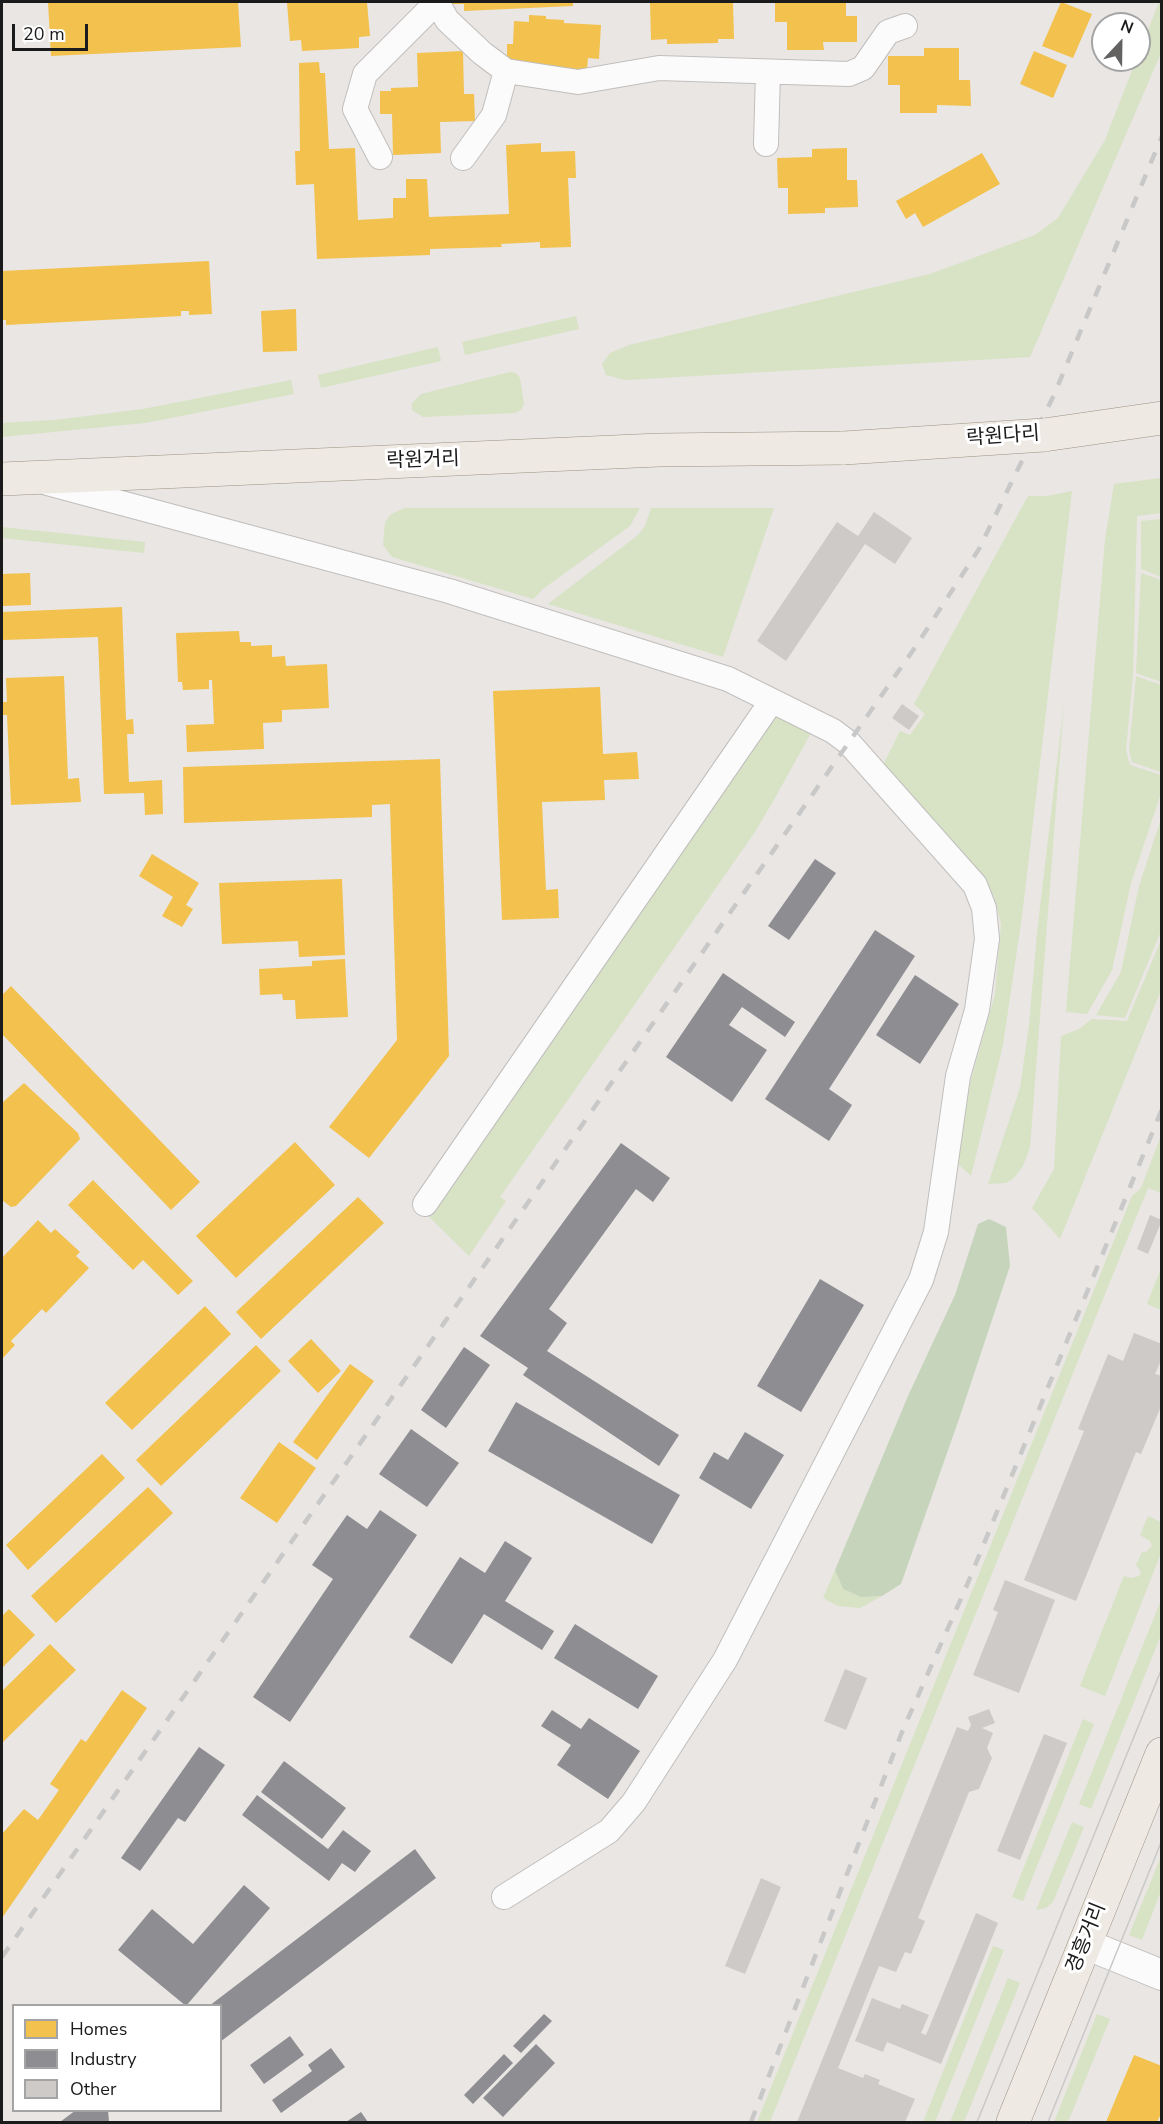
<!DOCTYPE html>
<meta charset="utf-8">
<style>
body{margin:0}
#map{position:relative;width:1163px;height:2124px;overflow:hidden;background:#e9e6e3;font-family:"Nunito Sans",sans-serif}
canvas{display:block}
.frame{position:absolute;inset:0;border:3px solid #1b1b1b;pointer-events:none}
.legend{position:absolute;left:12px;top:2004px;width:210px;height:108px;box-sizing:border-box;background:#fff;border:2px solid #a4a4a4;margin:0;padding:8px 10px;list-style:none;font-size:18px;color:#1b1b1b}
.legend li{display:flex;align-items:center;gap:12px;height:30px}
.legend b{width:30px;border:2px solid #a4a4a4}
.north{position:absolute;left:1091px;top:12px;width:60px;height:60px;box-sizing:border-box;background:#fff;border:2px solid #a4a4a4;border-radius:50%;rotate:22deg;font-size:16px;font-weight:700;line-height:24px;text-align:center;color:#1b1b1b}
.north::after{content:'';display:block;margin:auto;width:21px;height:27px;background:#636261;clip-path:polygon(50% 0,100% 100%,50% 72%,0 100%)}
.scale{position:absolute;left:12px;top:24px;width:76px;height:27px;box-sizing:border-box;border:3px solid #1b1b1b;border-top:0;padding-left:8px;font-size:18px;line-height:21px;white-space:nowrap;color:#1b1b1b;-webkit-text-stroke:4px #fff;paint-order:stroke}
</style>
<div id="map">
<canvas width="1163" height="2124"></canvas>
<div class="frame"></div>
<ul class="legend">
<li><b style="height:16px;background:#f2c14e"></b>Homes</li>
<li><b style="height:16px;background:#8d8d92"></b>Industry</li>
<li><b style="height:16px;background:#cecac8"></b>Other</li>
</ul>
<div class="north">N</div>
<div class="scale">20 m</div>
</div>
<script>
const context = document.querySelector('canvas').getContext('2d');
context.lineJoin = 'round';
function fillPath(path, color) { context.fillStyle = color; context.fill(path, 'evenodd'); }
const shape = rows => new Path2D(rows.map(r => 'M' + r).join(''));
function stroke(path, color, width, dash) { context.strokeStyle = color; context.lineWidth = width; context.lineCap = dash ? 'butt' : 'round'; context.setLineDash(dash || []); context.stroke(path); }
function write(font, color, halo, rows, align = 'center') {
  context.font = font + ' "Nunito Sans","Noto Sans KR",sans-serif'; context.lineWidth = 6; context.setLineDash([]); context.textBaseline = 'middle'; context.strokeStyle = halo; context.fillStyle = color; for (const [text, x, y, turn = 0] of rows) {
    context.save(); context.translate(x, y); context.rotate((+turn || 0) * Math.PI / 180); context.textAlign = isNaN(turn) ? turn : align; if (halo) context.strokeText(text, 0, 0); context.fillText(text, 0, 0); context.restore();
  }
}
fillPath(shape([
 [1159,2,1162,2,1161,53,1030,357,625,380,606,375,602,364,610,353,629,345,930,274,1035,235,1058,218,1105,140,1136,60,1139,60,1139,53],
 [576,316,579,329,465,355,462,342],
 [438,347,441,361,321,388,318,375],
 [510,372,516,373,520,378,524,404,521,410,515,413,423,417,412,410,412,403,421,394],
 [291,380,294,394,145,423,2,437,2,423,55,420,143,409],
 [1161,478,1161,513,1137,516,1133,677,1126,750,1130,765,1161,775,1161,793,1131,883,1112,970,1087,1014,1066,1012,1105,539,1114,484],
 [1072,491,1022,916,1003,1045,971,1176,958,1164,955,1148,959,1123,995,994,1001,924,994,896,977,871,883,765,900,731,910,735,925,714,914,704,1028,496,1047,496],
 [405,508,640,508,630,526,543,589,533,599,392,557,383,545,385,522,391,514],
 [651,508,774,508,723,657,548,604,638,535,645,526],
 [1161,519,1162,519,1161,577,1141,569,1141,521],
 [2,527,145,542,144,553,2,538],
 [1141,573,1161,580,1161,682,1136,673],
 [1136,676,1161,685,1161,772,1132,762,1129,751],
 [1064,703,1030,1147,1023,1166,1014,1178,1006,1183,988,1184,1020,1088,1029,1025,1037,933],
 [775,716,811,733,775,798,755,832,500,1197,506,1201,469,1256,427,1215],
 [1161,819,1161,931,1125,1018,1096,1015,1121,972,1139,886],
 [1161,940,1161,990,1060,1239,1032,1208,1054,1169,1061,1036,1079,1029,1092,1019,1127,1021],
 [1161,1136,1161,1193,1148,1188,770,2122,757,2122,1132,1196,1141,1188],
 [1161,1268,1162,1310,1161,1310,1147,1304],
 [1148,1516,1161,1522,1161,1553,1105,1696,1080,1686,1124,1576,1131,1578,1139,1576,1141,1572,1136,1565,1142,1552,1146,1552,1152,1546,1150,1541,1140,1535],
 [835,1570,843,1589,861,1597,882,1596,860,1608,838,1606,823,1598],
 [1161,1600,1161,1635,1091,1809,1079,1804],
 [1083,1719,1094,1724,1023,1901,1012,1897],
 [1072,1822,1084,1827,1053,1902,1046,1908,1036,1910],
 [1160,1859,1161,1891,1142,1940,1129,1935],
 [993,1946,1004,1950,935,2122,923,2122],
 [1008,1978,1020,1983,964,2122,950,2122],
 [1097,2014,1110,2019,1068,2122,1054,2122]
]), '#d7e3c4');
fillPath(shape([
 [989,1219,1006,1227,1010,1266,960,1416,901,1584,882,1596,861,1597,843,1589,835,1570,908,1396,955,1295,978,1224]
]), '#c6d4bb');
fillPath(shape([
 [48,2,238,2,241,47,51,56],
 [287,2,367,2,370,36,359,37,359,48,302,51,301,40,290,41],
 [452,2,573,2,573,6,464,11,464,4,452,4],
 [650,2,733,2,734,39,718,39,718,43,667,44,667,39,651,40],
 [775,2,846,2,846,16,857,16,857,42,823,42,824,50,787,50,787,22,775,22],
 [1061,2,1092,14,1073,58,1042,46],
 [529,15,546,16,546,19,564,20,564,23,601,25,599,59,588,58,587,70,527,68,507,62,507,44,513,44,514,21,529,22],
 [924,48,959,48,959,80,970,80,971,106,937,105,937,113,900,113,900,85,888,85,888,56,924,56],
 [463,51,464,94,474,94,475,121,440,122,441,153,393,155,392,114,380,114,380,91,391,91,391,88,418,87,417,53],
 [1034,51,1067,65,1053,98,1020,84],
 [319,62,320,73,325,73,329,149,355,148,358,220,393,218,393,198,406,198,406,179,427,179,429,217,509,214,506,145,541,143,541,152,575,151,576,178,568,178,571,247,540,248,540,242,501,244,502,247,430,249,430,255,317,259,314,184,296,185,295,151,300,151,299,63],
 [847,148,847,180,857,180,858,207,825,208,825,213,788,214,788,188,778,188,777,158,812,157,812,149],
 [982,153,1000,184,923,227,915,213,906,219,896,201],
 [209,261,212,314,189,315,189,311,181,311,181,316,6,325,6,320,2,320,2,271],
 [296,309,297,351,263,352,261,311],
 [30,573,31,605,2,606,2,574],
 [122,607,126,720,133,719,134,734,127,734,129,782,162,780,163,814,145,815,144,793,104,794,98,637,2,640,2,612],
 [239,631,240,642,251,642,251,646,272,645,272,657,285,656,286,666,327,664,329,708,282,710,282,722,263,723,264,749,187,752,186,725,214,724,212,680,209,680,209,689,183,690,182,682,178,682,176,633],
 [64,676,68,779,79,778,81,802,11,805,7,715,2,715,2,702,7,702,6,678],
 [600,687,603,754,637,752,639,779,604,780,605,800,542,802,546,890,558,889,559,918,502,920,493,691],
 [440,759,449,1056,369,1158,329,1127,397,1040,390,804,372,805,372,817,184,823,183,767],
 [152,854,199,883,186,905,193,909,182,927,162,916,173,897,139,876],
 [342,879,345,955,299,957,298,941,222,944,219,883],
 [345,959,348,1017,296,1019,295,1000,283,1000,282,994,260,995,259,969,312,966,312,961],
 [11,986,200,1182,171,1210,2,1034,2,995],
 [24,1083,78,1133,80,1139,16,1206,11,1207,2,1200,2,1103],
 [295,1142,335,1185,236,1278,196,1236],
 [93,1180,193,1281,178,1295,143,1260,133,1270,68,1205],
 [358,1197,384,1223,261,1339,236,1312],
 [38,1220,51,1233,55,1229,80,1252,76,1256,89,1268,46,1313,42,1309,11,1341,15,1345,2,1359,2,1258],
 [205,1306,231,1334,132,1430,105,1403],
 [311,1339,341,1371,318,1393,288,1361],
 [256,1345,281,1371,161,1486,136,1460],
 [350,1364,374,1381,317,1460,293,1442],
 [279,1442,316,1468,277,1523,240,1498],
 [102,1454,125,1478,28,1570,6,1545],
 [148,1487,173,1513,56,1623,31,1596],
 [9,1609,35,1635,2,1668,2,1616],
 [50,1644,76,1670,2,1743,2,1691],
 [122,1690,147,1708,2,1918,2,1834,24,1809,38,1820,59,1790,50,1784,81,1739,86,1742],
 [1134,2055,1162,2066,1162,2112,1157,2122,1106,2122]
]), '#f2c14e');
fillPath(shape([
 [815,859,836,873,789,940,768,926],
 [875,930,915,956,829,1089,852,1105,829,1141,765,1099],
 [723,973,795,1022,785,1037,742,1007,729,1025,767,1050,732,1102,666,1057],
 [915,975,959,1004,920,1064,876,1035],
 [621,1143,670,1178,653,1202,636,1189,549,1309,567,1323,547,1351,679,1435,659,1466,523,1375,528,1368,480,1336],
 [820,1279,864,1305,801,1412,757,1386],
 [464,1347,490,1365,446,1428,421,1410],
 [516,1402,680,1495,652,1544,488,1451],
 [411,1429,459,1463,427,1507,379,1474],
 [745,1432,784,1455,751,1509,699,1478,714,1452,728,1460],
 [380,1510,417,1535,290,1722,253,1697,333,1579,312,1565,347,1515,367,1529],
 [505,1541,532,1558,505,1601,554,1631,542,1650,484,1614,452,1664,409,1637,460,1557,485,1573],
 [575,1624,658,1676,638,1709,554,1658],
 [552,1710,581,1729,589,1718,640,1751,608,1799,557,1765,571,1745,541,1726],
 [199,1747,225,1765,185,1822,178,1818,140,1871,121,1858],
 [284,1761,346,1808,322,1839,261,1792],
 [257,1795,328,1849,343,1830,371,1851,355,1872,342,1863,329,1881,242,1815],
 [415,1849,436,1878,220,2042,220,2006,209,2006],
 [244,1885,270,1908,186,2006,118,1950,152,1909,193,1944],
 [544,2014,552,2021,521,2053,513,2046],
 [290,2036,304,2055,264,2084,250,2065],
 [536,2044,555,2063,503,2117,483,2098],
 [331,2048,345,2067,281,2113,272,2100,312,2071,308,2065],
 [504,2054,513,2063,473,2104,464,2095],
 [76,2110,108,2110,109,2122,60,2122],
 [361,2112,368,2122,346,2122]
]), '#8d8d92');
fillPath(shape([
 [874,512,912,538,895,564,865,544,786,661,757,641,837,522,858,536],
 [902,704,919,716,909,730,892,718],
 [1150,1215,1162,1220,1148,1254,1137,1249],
 [1134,1333,1162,1344,1162,1358,1155,1374,1162,1376,1162,1404,1141,1454,1136,1452,1076,1601,1024,1580,1084,1431,1078,1429,1108,1354,1123,1361],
 [1005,1580,1055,1600,1019,1693,973,1675,998,1612,993,1610],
 [845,1669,867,1678,846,1730,824,1721],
 [989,1709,995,1723,982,1728,993,1733,987,1748,992,1758,979,1789,969,1792,918,1918,925,1921,911,1954,905,1952,896,1972,879,1966,838,2068,863,2078,865,2074,880,2080,878,2084,915,2099,905,2122,797,2122,957,1727,968,1731,971,1725,968,1717],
 [1044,1734,1067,1743,1020,1860,997,1851],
 [761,1878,781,1887,745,1974,725,1966],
 [976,1913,998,1923,941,2064,887,2042,883,2052,855,2041,872,1998,900,2009,902,2004,929,2015,921,2033,926,2035]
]), '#cecac8');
const minor = shape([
 [437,2,447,20,482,53,506,71,578,82,659,68,849,74,863,68,888,32,905,26],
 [766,144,768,72],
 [380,157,355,109,365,74,437,2],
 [463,158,494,115,506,71],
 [47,483,449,591,728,679,833,731,849,743,975,885,984,908,987,939,977,1010,958,1076,936,1232,921,1280,725,1660,634,1802,609,1831,504,1897],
 [425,1204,771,702]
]);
const tertiary = shape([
 [1085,1944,1162,1975]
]);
const primary = shape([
 [1044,435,1162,418],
 [2,479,659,450,844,448],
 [1013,2122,1162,1754]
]);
stroke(minor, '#c0bfbe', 26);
stroke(tertiary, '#c0bfbe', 32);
stroke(primary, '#9c9283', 34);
stroke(minor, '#fcfbfb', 24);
stroke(tertiary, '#fcfbfb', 30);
stroke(primary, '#eee9e3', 33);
stroke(shape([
 [977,2122,1162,1668],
 [1048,2122,1162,1840]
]), '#c9c8c8', 1.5);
stroke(shape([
 [2,1957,916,646,979,549,1054,395,1162,136],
 [751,2122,902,1732,967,1585,1162,1109]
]), '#c9c8c8', 4.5, [12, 12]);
const primaryBridge = shape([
 [844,448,1044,435]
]);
stroke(primaryBridge, '#9c9283', 34, []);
stroke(primaryBridge, '#eee9e3', 33);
write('20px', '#1b1b1b', '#fff', [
 ["락원다리",1003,437,-4],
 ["락원거리",423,461,-2],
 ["경흥거리",1087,1938,-68]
]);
</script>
